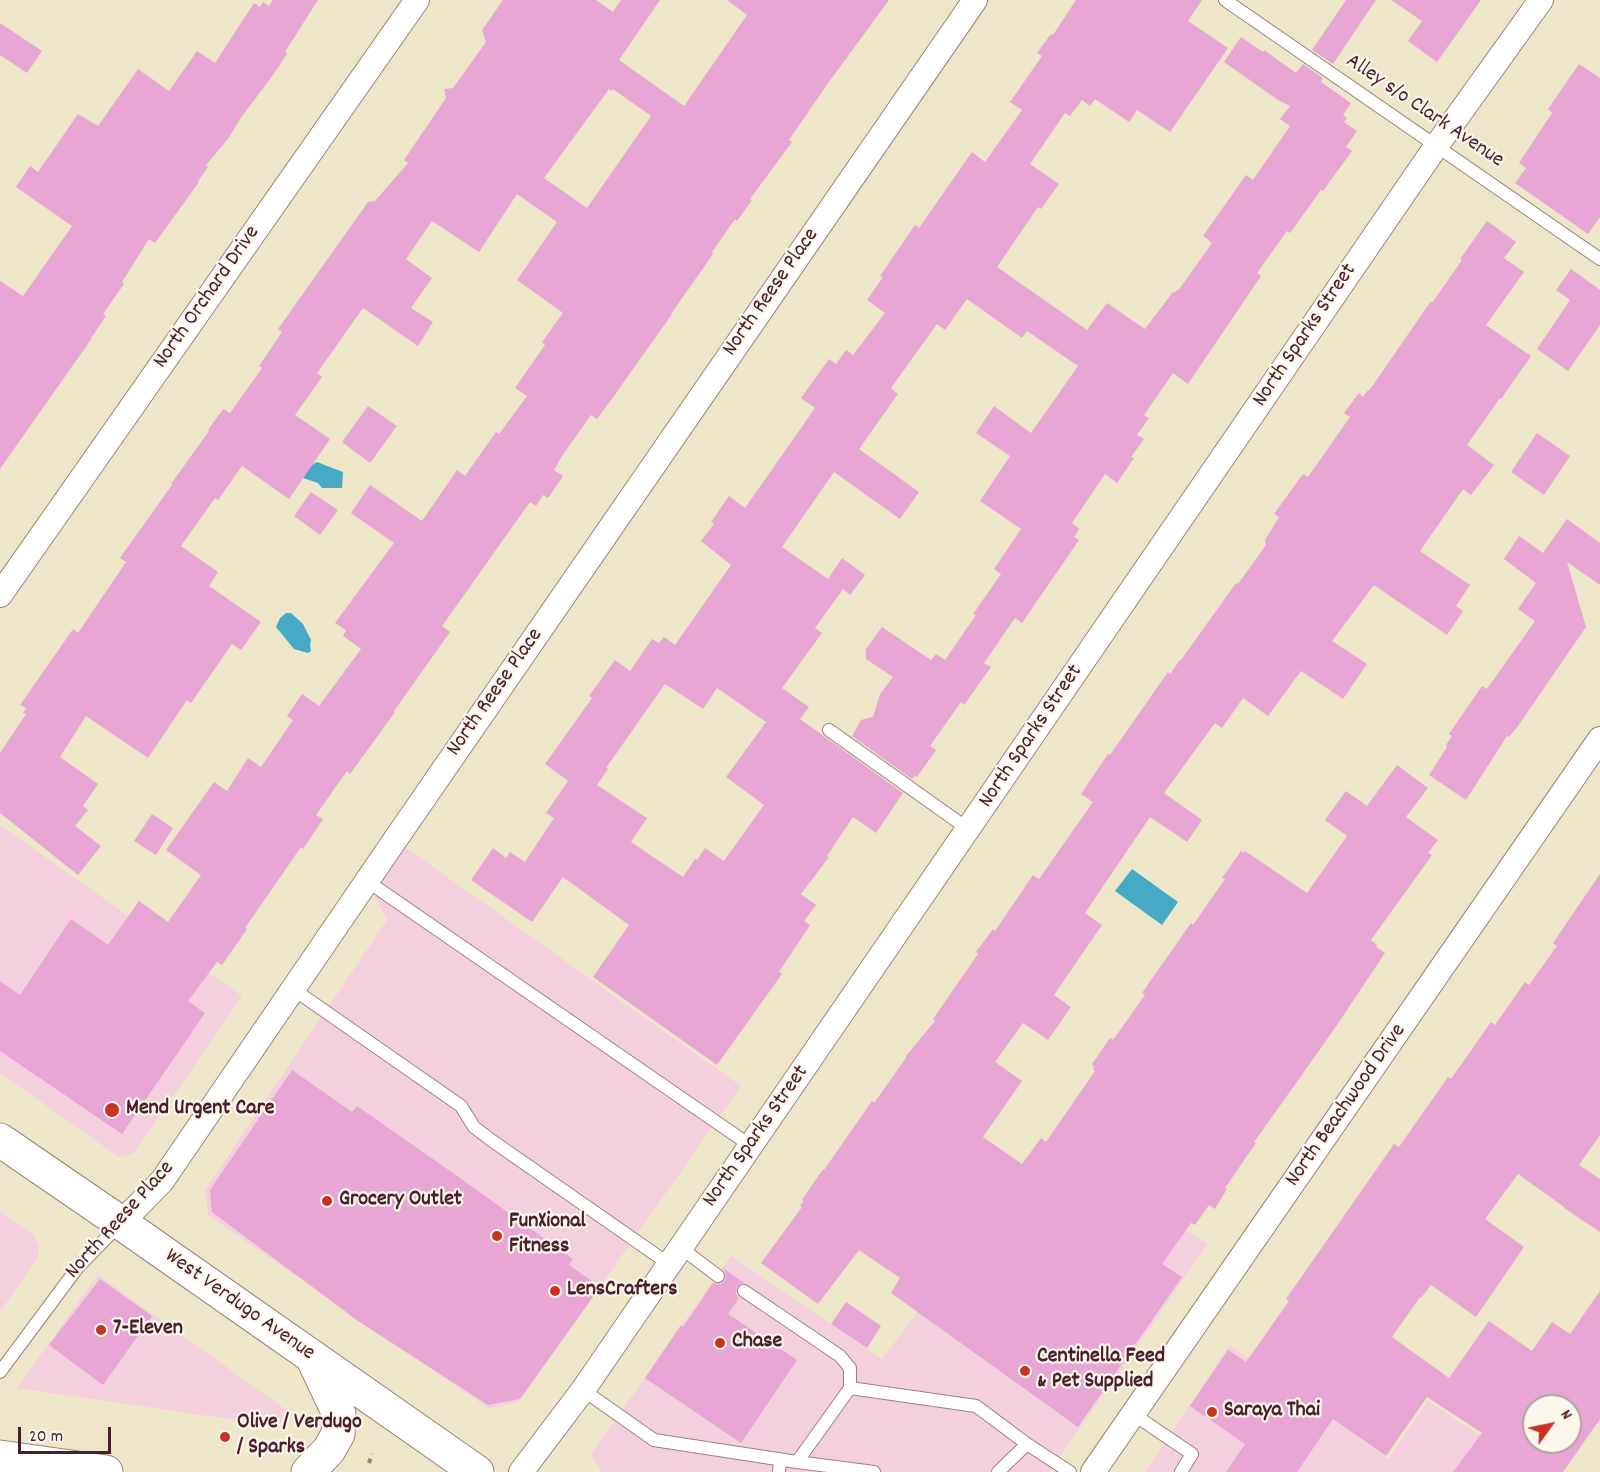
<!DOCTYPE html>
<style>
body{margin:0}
#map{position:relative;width:1600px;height:1472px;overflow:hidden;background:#eee6c8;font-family:Dekko,sans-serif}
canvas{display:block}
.north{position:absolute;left:1522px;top:1394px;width:60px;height:60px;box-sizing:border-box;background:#fbf7ec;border:2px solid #b4a19f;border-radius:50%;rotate:57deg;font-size:16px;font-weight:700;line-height:24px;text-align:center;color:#4a1f2b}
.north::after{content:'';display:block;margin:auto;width:21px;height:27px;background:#c8321e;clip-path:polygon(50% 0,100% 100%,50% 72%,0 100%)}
.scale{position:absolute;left:18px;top:1427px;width:93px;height:27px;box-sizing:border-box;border:3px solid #4a1f2b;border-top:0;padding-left:8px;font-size:18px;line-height:21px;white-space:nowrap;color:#4a1f2b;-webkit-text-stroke:4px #fbf7ec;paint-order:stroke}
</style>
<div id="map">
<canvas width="1600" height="1472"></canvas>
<div class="north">N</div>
<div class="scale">20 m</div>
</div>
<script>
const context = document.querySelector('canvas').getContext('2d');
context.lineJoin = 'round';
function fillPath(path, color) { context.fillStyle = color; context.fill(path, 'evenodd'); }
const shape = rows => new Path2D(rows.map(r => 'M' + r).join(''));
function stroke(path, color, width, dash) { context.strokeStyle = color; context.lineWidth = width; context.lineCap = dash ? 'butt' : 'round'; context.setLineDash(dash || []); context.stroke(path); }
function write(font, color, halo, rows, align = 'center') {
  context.font = font + ' Dekko,sans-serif'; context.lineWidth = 4.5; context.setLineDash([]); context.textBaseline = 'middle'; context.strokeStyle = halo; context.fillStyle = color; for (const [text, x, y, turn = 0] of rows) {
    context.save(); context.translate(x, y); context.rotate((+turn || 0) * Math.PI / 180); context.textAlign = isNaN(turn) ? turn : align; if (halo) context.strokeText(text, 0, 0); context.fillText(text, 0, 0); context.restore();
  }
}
fillPath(shape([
 [0,825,242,996,134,1153,119,1157,0,1073],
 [395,840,741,1086,519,1402,488,1408,208,1215,205,1190,387,920,367,881],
 [1047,1142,1208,1244,1049,1472,602,1472,591,1454,731,1256,882,1359],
 [0,1211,34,1235,39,1246,38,1257,0,1312],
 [98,1275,289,1412,277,1426,17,1388],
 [1230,1345,1388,1459,1428,1401,1535,1472,1145,1472]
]), '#f4cfde');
fillPath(shape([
 [317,462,343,472,342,488,322,488,318,483,303,478,303,470],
 [286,613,291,613,303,624,311,640,310,645,311,651,308,653,294,649,276,627,280,618],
 [1132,869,1178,902,1162,925,1115,891]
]), '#46aac6');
fillPath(shape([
 [273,0,318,0,285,52,287,54,273,75,240,119,228,139,206,165,208,167,198,181,199,182,155,243,149,239,122,282,124,284,103,314,106,316,91,338,92,338,0,469,0,281,23,296,72,226,16,187,30,166,38,172,78,114,98,126,138,69,169,91,197,51,215,63,254,3,260,7,263,2,269,6],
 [503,0,596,0,613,12,621,0,660,0,619,60,684,106,747,15,727,0,889,0,826,86,789,140,792,142,750,199,752,200,737,221,735,219,712,252,713,254,671,314,672,314,614,396,597,419,591,415,560,459,554,470,563,476,548,498,543,495,536,506,530,502,442,626,450,632,394,711,395,712,350,774,347,771,316,815,323,819,303,849,301,847,245,928,247,929,222,965,217,962,188,1001,205,1013,122,1134,0,1051,0,981,20,995,71,919,108,945,139,901,168,922,201,875,166,850,214,782,227,791,248,758,261,767,293,720,287,716,302,694,319,706,361,649,343,636,346,630,335,623,394,543,351,513,370,485,422,521,457,470,465,476,496,432,499,434,527,396,515,388,545,345,542,342,563,313,517,280,557,222,517,194,479,252,432,221,406,259,432,278,411,308,433,322,418,346,363,308,317,373,322,377,295,415,330,439,289,499,242,466,218,500,215,498,181,546,218,572,209,586,261,622,241,650,232,644,191,703,187,700,148,758,86,716,60,757,98,784,83,806,88,810,75,826,101,846,78,875,0,813,0,753,26,714,23,713,26,708,20,705,73,629,78,633,126,562,120,558,172,485,171,484,209,431,208,430,223,409,230,413,262,368,259,366,282,332,278,329,368,202,375,201,408,163,404,160,446,98,444,89,453,88,486,42,482,30],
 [609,89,612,91,613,89,651,116,587,208,544,178],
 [1076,0,1202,0,1188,21,1228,48,1170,132,1137,110,1129,122,1095,99,1090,106,1082,100,1070,116,1065,113,1030,164,1059,184,1041,209,1038,207,997,267,1087,330,1107,303,1145,329,1173,292,1174,293,1177,290,1178,291,1212,243,1203,236,1246,175,1253,180,1290,126,1280,119,1290,106,1278,100,1224,62,1241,37,1263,52,1264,50,1296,73,1303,64,1323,78,1321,82,1351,103,1343,115,1347,118,1344,122,1357,131,1346,147,1352,151,1323,191,1321,190,1290,233,1287,231,1257,273,1261,276,1188,384,1173,373,1144,415,1149,418,1137,435,1144,439,1131,457,1134,458,1117,483,1105,474,1072,523,1079,529,1074,537,1079,540,1022,623,1015,618,984,663,991,667,964,705,961,702,930,746,936,750,917,777,915,776,912,779,852,736,861,720,873,717,880,694,893,677,866,659,866,649,882,627,931,660,936,654,945,660,976,615,973,614,1001,574,994,569,1021,529,980,501,1010,456,976,433,994,406,1031,433,1078,366,1027,331,1022,338,967,299,945,330,937,324,891,388,898,394,859,449,919,492,900,519,834,472,782,547,828,579,842,558,865,575,850,595,843,589,815,628,822,633,782,688,809,707,800,719,903,793,876,833,853,817,827,856,829,857,801,894,816,905,804,921,810,925,779,972,782,974,717,1065,593,977,629,925,563,877,532,922,471,880,493,848,506,858,510,852,525,862,554,818,546,813,568,781,545,764,592,698,589,696,615,660,630,671,652,639,659,643,664,637,675,645,731,565,701,541,714,524,711,522,729,496,745,508,815,408,801,398,829,359,836,364,846,350,853,355,885,313,867,300,883,277,880,276,915,225,919,228,972,152,985,162,1022,110,1010,102,1042,56,1037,53,1051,34,1053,35],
 [665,684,703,709,717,688,766,722,726,777,764,805,724,861,705,848,697,860,695,859,683,877,631,842,647,818,597,785,608,769,606,768],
 [1346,0,1376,0,1333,64,1312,50],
 [1391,0,1481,0,1437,62,1408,41,1422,21],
 [0,23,42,51,27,73,0,55],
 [1579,64,1600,78,1600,217,1588,234,1515,183,1526,168,1519,163,1552,113,1548,109],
 [1487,221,1516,242,1504,258,1524,272,1486,325,1531,356,1501,399,1500,398,1467,445,1494,465,1471,495,1463,489,1420,551,1470,585,1456,606,1463,611,1447,635,1374,585,1332,641,1367,664,1343,699,1301,671,1268,716,1243,698,1222,728,1215,723,1164,793,1202,820,1187,842,1150,817,1085,913,1102,925,1054,995,1071,1007,1048,1040,1023,1023,995,1062,1022,1081,983,1137,1022,1164,1041,1138,1046,1142,1095,1071,1093,1069,1094,1067,1092,1064,1110,1038,1113,1040,1145,995,1142,993,1191,923,1193,925,1225,879,1222,878,1241,851,1244,853,1245,851,1307,893,1347,836,1325,820,1346,791,1367,806,1397,765,1428,788,1406,817,1438,840,1428,853,1432,855,1371,940,1377,945,1376,947,1385,953,1335,1028,1267,1124,1254,1142,1256,1143,1225,1188,1227,1189,1215,1209,1209,1205,1195,1225,1191,1223,1162,1264,1182,1277,1078,1427,891,1293,900,1278,859,1250,818,1304,761,1263,802,1207,800,1206,804,1201,802,1200,823,1169,824,1170,872,1101,874,1103,906,1058,906,1056,935,1021,933,1019,978,954,976,952,993,929,995,931,1033,875,1039,879,1093,802,1081,794,1108,754,1110,755,1168,672,1170,674,1180,660,1181,660,1236,583,1238,584,1266,545,1265,540,1279,517,1274,514,1303,474,1308,477,1350,417,1344,413,1359,393,1363,397,1368,390,1369,391,1431,301,1432,303,1462,260,1460,259],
 [1571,269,1600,290,1600,325,1568,371,1537,349,1570,300,1556,290],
 [368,406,397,426,370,463,342,442],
 [1537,433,1570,456,1544,495,1511,472],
 [311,492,338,510,320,535,294,516],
 [1567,519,1600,543,1600,585,1567,562,1586,627,1518,726,1509,737,1507,736,1466,800,1429,775,1447,747,1446,745,1452,736,1449,734,1482,686,1487,689,1535,621,1518,609,1536,583,1504,559,1519,536,1543,553],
 [152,814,173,828,156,855,134,841],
 [1600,874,1600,1135,1579,1165,1600,1179,1600,1232,1564,1208,1564,1207,1518,1174,1485,1219,1524,1247,1476,1317,1431,1285,1421,1298,1420,1297,1392,1337,1449,1378,1489,1321,1532,1351,1552,1322,1570,1334,1600,1291,1600,1419,1563,1472,1453,1472,1482,1433,1427,1397,1386,1456,1333,1419,1297,1472,1226,1472,1245,1444,1190,1406,1228,1350,1246,1362,1289,1301,1286,1299,1394,1144,1399,1147,1448,1077,1451,1079,1491,1022,1495,1025,1525,982,1529,985,1557,946,1553,943],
 [1534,1406,1570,1406,1570,1442,1534,1442],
 [292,1070,352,1112,357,1106,460,1178,573,1259,569,1265,600,1287,520,1399,488,1405,358,1321,212,1212,210,1190],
 [723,1268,744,1283,737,1287,736,1294,739,1298,728,1314,797,1360,741,1443,645,1378,681,1325,683,1327,713,1283,721,1284,725,1280,726,1273],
 [100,1279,152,1316,103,1385,49,1345],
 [846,1302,881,1326,867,1348,831,1324]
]), '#e7a6d4');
const service = shape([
 [1225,0,1600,259],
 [829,730,968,829],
 [367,881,751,1146],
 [293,989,461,1106,474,1127,491,1140,669,1264],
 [681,1248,718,1276],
 [744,1291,840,1356,850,1368,850,1388],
 [0,1372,78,1267,120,1224],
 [583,1390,654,1440,797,1462,850,1388,976,1406,1027,1444,1070,1472],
 [1133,1414,1192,1454,1181,1472],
 [797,1462,874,1472],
 [779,1472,780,1459],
 [998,1472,1027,1444]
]);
const minor = shape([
 [0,595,417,0],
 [121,1223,162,1181,395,840,975,0],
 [521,1472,583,1390,1437,145,1541,0],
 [1093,1472,1600,739]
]);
const secondary = shape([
 [0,1140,121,1223,477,1472],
 [0,1457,106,1472],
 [308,1472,329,1450,338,1434,339,1414,313,1359]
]);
stroke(service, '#9c827a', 14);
stroke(minor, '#9c827a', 26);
stroke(secondary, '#9c827a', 35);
stroke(shape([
 [369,1463,372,1454]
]), '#9c827a', 4, [4.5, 4.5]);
stroke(service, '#fff', 12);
stroke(minor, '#fff', 24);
stroke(secondary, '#fff', 33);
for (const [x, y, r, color] of [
 [112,1110,8,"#c8321e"],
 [327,1201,6,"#c8321e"],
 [497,1236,6,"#c8321e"],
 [555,1291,6,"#c8321e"],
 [101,1330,6,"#c8321e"],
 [720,1343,6,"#c8321e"],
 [1025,1371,6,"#c8321e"],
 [1212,1412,6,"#c8321e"],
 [225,1437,6,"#c8321e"]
]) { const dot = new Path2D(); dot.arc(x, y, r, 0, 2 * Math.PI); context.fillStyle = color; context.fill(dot); stroke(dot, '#fbf7ec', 2); }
write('22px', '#4a1f2b', '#fbf7ec', [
 ["Alley s/o Clark Avenue",1424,112,34],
 ["North Reese Place",772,293,-55],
 ["North Orchard Drive",208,298,-55],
 ["North Sparks Street",1306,336,-56],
 ["North Reese Place",496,693,-55],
 ["North Sparks Street",1032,737,-56],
 ["North Beachwood Drive",1347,1106,-55],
 ["North Sparks Street",757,1137,-55],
 ["North Reese Place",121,1221,-48],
 ["West Verdugo Avenue",239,1306,35]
]);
write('bold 22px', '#4a1f2b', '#fbf7ec', [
 ["Mend Urgent Care",126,1110],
 ["Grocery Outlet",339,1201],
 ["FunXional",509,1223],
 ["Fitness",509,1248],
 ["LensCrafters",567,1291],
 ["7-Eleven",113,1330],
 ["Chase",732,1343],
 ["Centinella Feed",1037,1358],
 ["& Pet Supplied",1037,1383],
 ["Saraya Thai",1224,1412],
 ["Olive / Verdugo",237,1424],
 ["/ Sparks",237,1449]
], 'left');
</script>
